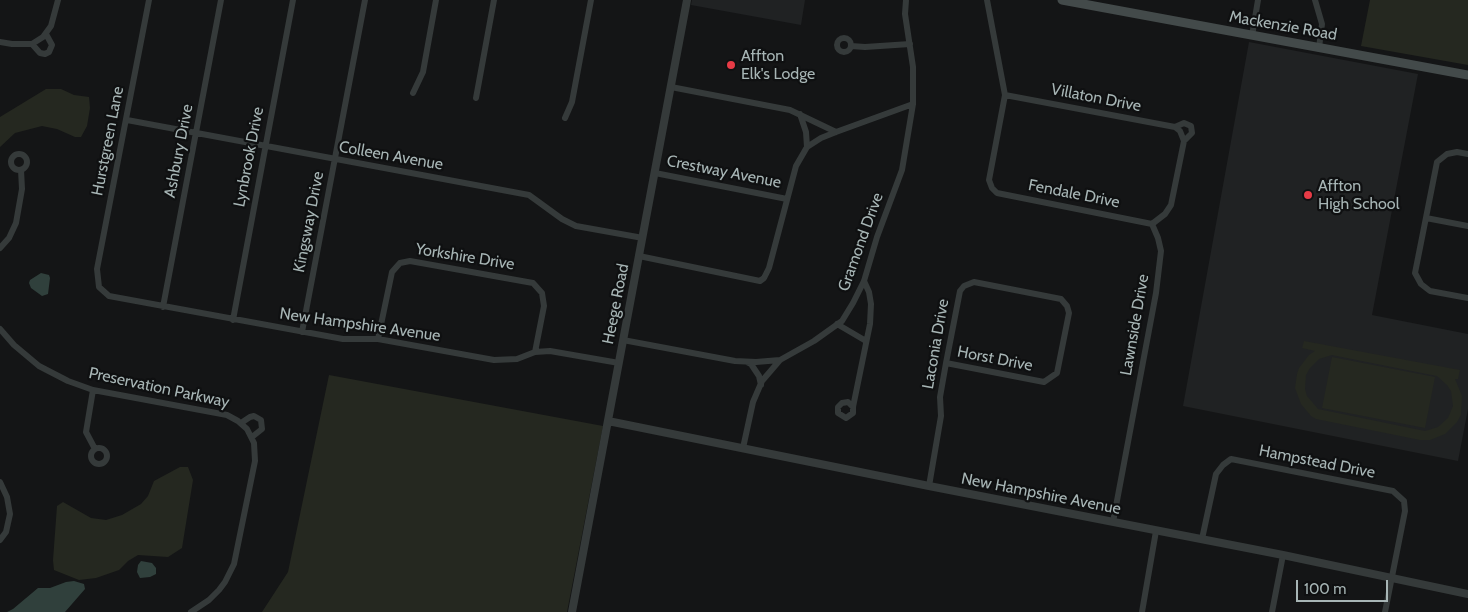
<!DOCTYPE html>
<style>
body{margin:0}
#map{position:relative;width:1468px;height:612px;overflow:hidden;background:#141516;font-family:Cabin,sans-serif}
canvas{display:block}
.scale{position:absolute;left:1296px;top:580px;width:92px;height:22px;box-sizing:border-box;border:2px solid #a7b5b5;border-top:0;padding-left:6px;font-size:15px;line-height:18px;white-space:nowrap;color:#a7b5b5;-webkit-text-stroke:4px #0f1011;paint-order:stroke}
</style>
<div id="map">
<canvas width="1468" height="612"></canvas>
<div class="scale">100 m</div>
</div>
<script>
const context = document.querySelector('canvas').getContext('2d');
context.lineJoin = 'round';
function fillPath(path, color) { context.fillStyle = color; context.fill(path, 'evenodd'); }
const shape = rows => new Path2D(rows.map(r => 'M' + r).join(''));
function stroke(path, color, width, dash) { context.strokeStyle = color; context.lineWidth = width; context.lineCap = dash ? 'butt' : 'round'; context.setLineDash(dash || []); context.stroke(path); }
function write(font, color, halo, rows, align = 'center') {
  context.font = font + ' Cabin,sans-serif'; context.lineWidth = 4.5; context.setLineDash([]); context.textBaseline = 'middle'; context.strokeStyle = halo; context.fillStyle = color; for (const [text, x, y, turn = 0] of rows) {
    context.save(); context.translate(x, y); context.rotate((+turn || 0) * Math.PI / 180); context.textAlign = isNaN(turn) ? turn : align; if (halo) context.strokeText(text, 0, 0); context.fillText(text, 0, 0); context.restore();
  }
}
fillPath(shape([
 [692,0,805,0,801,25,691,5],
 [1249,42,1418,74,1372,315,1468,334,1468,409,1458,461,1183,406]
]), '#202223');
fillPath(shape([
 [1370,0,1468,0,1468,65,1361,46],
 [46,89,61,89,74,95,89,97,90,108,87,126,81,137,75,137,57,129,42,126,15,133,0,147,0,117],
 [1304,341,1460,370,1458,379,1455,379,1462,396,1461,415,1457,422,1445,434,1430,440,1420,440,1316,419,1311,416,1301,404,1295,388,1297,374,1299,368,1309,355,1315,351,1302,348],
 [1332,355,1437,376,1447,385,1451,391,1453,406,1448,418,1438,427,1425,431,1318,409,1307,396,1305,389,1306,375,1310,368,1319,359],
 [1332,357,1435,377,1425,428,1322,408],
 [329,375,603,426,567,612,262,612,288,572],
 [180,467,188,467,193,480,182,548,168,557,138,555,128,561,119,570,96,578,79,580,54,570,53,560,57,506,63,502,91,518,106,520,122,515,141,504,148,496,154,481]
]), '#252820');
fillPath(shape([
 [41,273,49,275,50,278,48,294,42,296,31,288,29,283,30,280],
 [141,561,152,563,156,568,156,574,150,577,140,578,137,572,138,565],
 [74,581,84,584,85,589,65,612,7,612,13,609,38,588,50,588,66,582]
]), '#30403c');
stroke(shape([
 [149,0,97,269,99,287,109,296,343,339,378,339,494,360,517,359,535,352,550,351,619,363],
 [987,0,1005,95,989,180,992,188,997,193,1152,224],
 [1315,0,1322,24,1319,48],
 [1252,36,1258,0],
 '837 45a7 7 0 1 1 14 0a7 7 0 1 1-14 0Z',
 [0,42,12,44,32,44,43,37,51,26,58,0],
 [32,44,40,53,45,54,49,52,52,45,46,34],
 [851,46,865,47,910,44],
 [671,87,790,110,836,132],
 [413,93,423,72,436,0],
 [1005,95,1175,127,1180,131,1184,141,1171,205,1165,214,1152,224],
 [476,98,494,0],
 [800,114,806,132,807,147],
 [565,118,572,102,591,0],
 [127,120,529,195,562,219,576,226,643,238],
 [1175,127,1184,123,1191,126,1192,133,1184,141],
 '11 162a8 8 0 1 1 16 0a8 8 0 1 1-16 0Z',
 [1468,154,1457,152,1447,154,1437,162,1415,273,1421,284,1430,291,1468,298],
 [655,173,787,199],
 [1426,218,1468,226],
 [0,248,9,238,16,223,22,189,21,170],
 [639,256,760,281,764,278,769,268,796,166,807,147,821,138,836,132,913,104],
 [163,307,221,0],
 [233,320,293,0],
 [837,324,866,341],
 [0,329,14,345,39,366,68,381,93,390,227,415,238,421,247,429,254,443,255,461,234,564,225,582,219,590,209,600,191,612],
 [302,332,365,0],
 [378,339,392,272,400,263,410,261,533,283,542,293,544,306,535,352],
 [623,340,735,361,756,362,780,360],
 [747,362,751,364,759,376,761,385],
 [93,390,86,432,95,449],
 [853,407,848,402,842,403,838,407,838,413,846,418,853,413,853,407,870,324,871,304,869,292,864,281],
 [241,423,250,417,254,416,261,420,262,429,252,437],
 '91 456a8 8 0 1 1 16 0a8 8 0 1 1-16 0Z',
 [743,448,753,402,762,381,780,360,814,341,842,321,853,303,864,281,877,237,902,170,913,104,913,67,905,14,906,0],
 [0,482,7,497,10,514,6,532,0,540],
 [929,486,941,416,940,397,946,363,960,291,964,286,974,282,1061,299,1067,306,1069,313,1057,373,1044,382,946,363],
 [1113,522,1156,293,1161,251,1158,238,1152,224],
 [1202,539,1216,474,1223,465,1231,459,1393,491,1404,501,1405,511,1385,612],
 [1142,612,1156,531],
 [1272,612,1283,555]
]), '#353a3a', 6);
stroke(shape([
 [608,421,929,486,1283,555,1468,594],
 [572,612,687,0]
]), '#353a3a', 8);
stroke(shape([
 [1062,0,1468,75]
]), '#434a4a', 9);
for (const [x, y, r, color] of [
 [731,65,5,"#e73b46"],
 [1308,195,5,"#e73b46"]
]) { const dot = new Path2D(); dot.arc(x, y, r, 0, 2 * Math.PI); context.fillStyle = color; context.fill(dot); stroke(dot, '#0f1011', 2); }
write('16px', '#a7b5b5', '#0f1011', [
 ["Mackenzie Road",1283,26,10],
 ["Villaton Drive",1096,98,11],
 ["Hurstgreen Lane",108,141,-79],
 ["Ashbury Drive",179,151,-79],
 ["Colleen Avenue",391,156,10],
 ["Lynbrook Drive",249,157,-79],
 ["Crestway Avenue",724,172,11],
 ["Fendale Drive",1074,194,11],
 ["Kingsway Drive",309,222,-79],
 ["Gramond Drive",861,242,-70],
 ["Yorkshire Drive",465,257,9],
 ["Heege Road",616,304,-79],
 ["New Hampshire Avenue",360,325,8],
 ["Lawnside Drive",1135,325,-80],
 ["Laconia Drive",936,344,-80],
 ["Horst Drive",995,359,11],
 ["Preservation Parkway",159,388,12],
 ["Hampstead Drive",1317,462,11],
 ["New Hampshire Avenue",1041,494,11]
]);
write('16px', '#a7b5b5', '#0f1011', [
 ["Affton",741,56],
 ["Elk's Lodge",741,74],
 ["Affton",1318,186],
 ["High School",1318,204]
], 'left');
</script>
